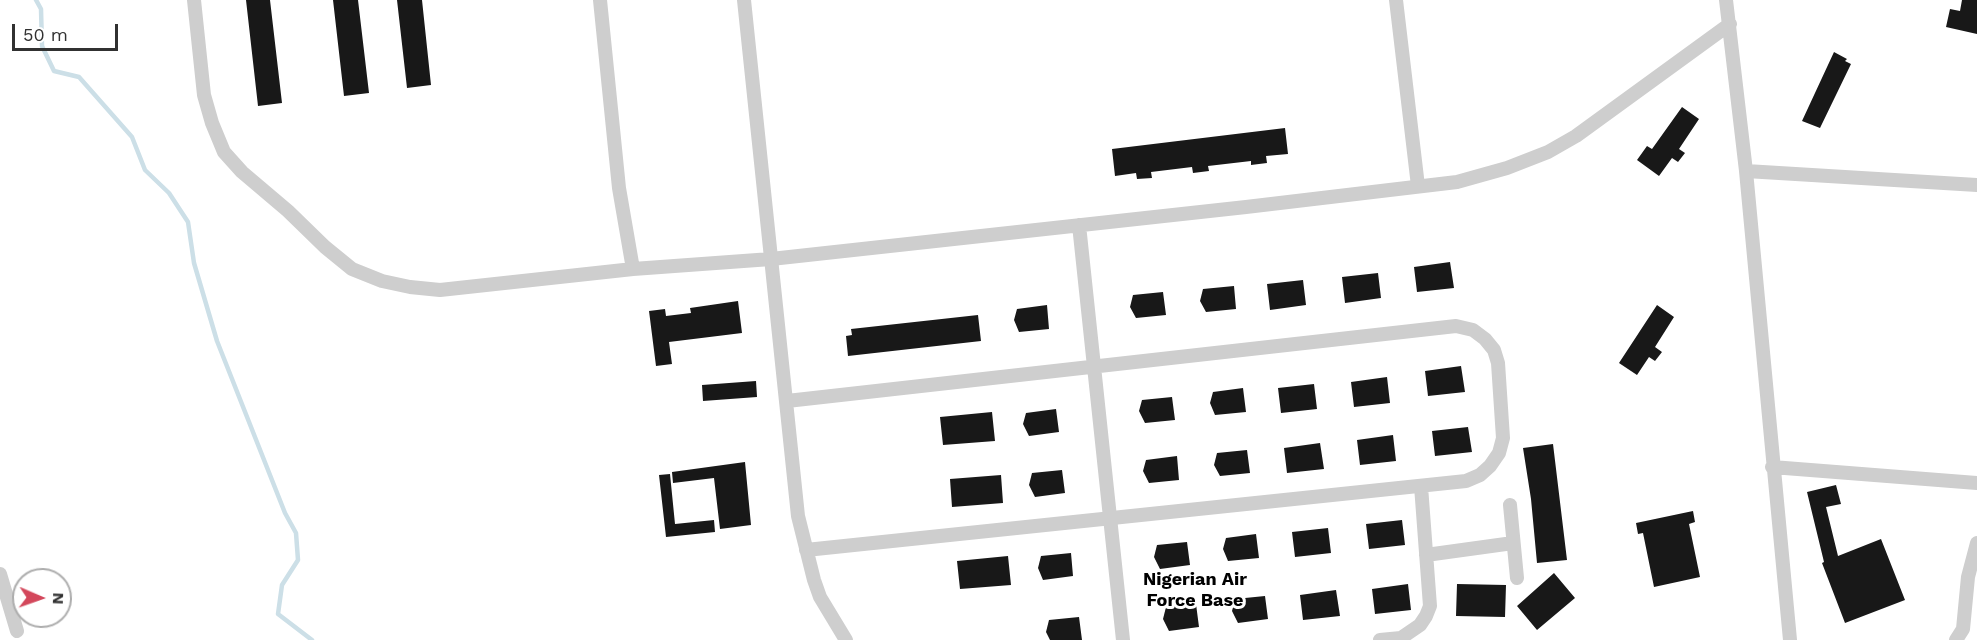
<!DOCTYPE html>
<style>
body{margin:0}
#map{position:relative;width:1977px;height:640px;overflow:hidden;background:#fff;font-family:"Work Sans",sans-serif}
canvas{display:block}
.north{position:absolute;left:12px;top:568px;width:60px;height:60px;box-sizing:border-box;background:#fff;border:2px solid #adadad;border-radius:50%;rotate:92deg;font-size:16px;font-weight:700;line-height:24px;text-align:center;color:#313131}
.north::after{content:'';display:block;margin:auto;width:21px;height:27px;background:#d3475b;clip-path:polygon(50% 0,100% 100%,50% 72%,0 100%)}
.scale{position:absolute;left:12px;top:24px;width:106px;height:27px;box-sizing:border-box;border:3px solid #313131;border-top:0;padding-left:8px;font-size:18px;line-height:21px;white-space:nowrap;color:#313131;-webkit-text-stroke:4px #fff;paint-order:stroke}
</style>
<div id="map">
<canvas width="1977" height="640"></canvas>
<div class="north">N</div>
<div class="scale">50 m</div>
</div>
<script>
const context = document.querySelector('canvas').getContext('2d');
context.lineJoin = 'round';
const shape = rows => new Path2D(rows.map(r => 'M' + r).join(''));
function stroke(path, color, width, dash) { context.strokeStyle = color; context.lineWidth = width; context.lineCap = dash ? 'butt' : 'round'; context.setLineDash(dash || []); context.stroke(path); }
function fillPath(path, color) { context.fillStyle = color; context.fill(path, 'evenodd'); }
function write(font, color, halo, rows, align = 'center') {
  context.font = font + ' "Work Sans",sans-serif'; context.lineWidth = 6; context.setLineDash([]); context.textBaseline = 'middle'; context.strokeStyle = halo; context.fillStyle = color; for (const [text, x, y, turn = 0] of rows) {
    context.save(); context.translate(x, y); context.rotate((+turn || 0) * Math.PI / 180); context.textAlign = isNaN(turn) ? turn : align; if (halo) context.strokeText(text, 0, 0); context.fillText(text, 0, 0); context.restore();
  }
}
stroke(shape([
 [36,0,41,9,42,46,54,71,79,77,132,137,145,170,169,193,188,222,194,263,217,341,285,513,296,533,298,560,282,585,278,614,312,640]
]), '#ccdfe7', 4.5);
fillPath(shape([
 [246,0,270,0,282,103,258,106],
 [333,0,358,0,369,93,344,96],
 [397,0,422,0,431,85,407,88],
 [1962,0,1977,0,1977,34,1946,27,1950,9,1960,11],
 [1834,52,1847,59,1845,61,1851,64,1820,128,1802,121],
 [1682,107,1699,119,1679,149,1685,153,1678,162,1672,158,1659,176,1637,160,1647,146,1652,149],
 [1285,128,1288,154,1266,156,1267,163,1251,165,1251,161,1208,166,1209,171,1193,173,1192,167,1151,172,1152,178,1137,179,1136,173,1115,176,1112,149],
 [1450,262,1454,288,1417,292,1414,267],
 [1378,273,1381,298,1345,303,1342,277],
 [1303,280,1306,305,1270,310,1267,284],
 [1234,286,1236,309,1206,312,1200,301,1203,289],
 [1163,292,1166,315,1136,318,1130,307,1133,295],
 [738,301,742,333,669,342,672,364,656,366,649,311,665,309,666,316,691,313,690,308],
 [1047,305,1049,329,1019,332,1014,320,1017,309],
 [1657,305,1674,317,1655,347,1662,352,1655,361,1649,357,1637,375,1619,363],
 [978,315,981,341,848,356,846,336,852,335,851,329],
 [1461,366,1465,392,1428,396,1425,371],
 [1387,377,1390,403,1354,407,1351,382],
 [756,381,757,397,703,401,702,385],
 [1314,384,1317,409,1281,413,1278,388],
 [1243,388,1246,412,1215,415,1210,403,1213,392],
 [1172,397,1175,420,1145,423,1139,411,1142,400],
 [1056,409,1059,432,1029,436,1023,424,1026,413],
 [992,412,995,441,943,445,940,417],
 [1468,427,1472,452,1435,456,1432,431],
 [1393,435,1396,461,1360,465,1357,440],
 [1320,443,1324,469,1287,473,1284,448],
 [1553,444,1567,560,1537,563,1531,499,1523,448],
 [1247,450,1250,473,1220,476,1214,465,1217,453],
 [1177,456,1179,480,1149,483,1143,471,1146,460],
 [745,462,751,525,720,529,714,478,673,483,672,472],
 [1062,470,1065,493,1035,497,1029,485,1032,473],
 [670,474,675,524,714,520,715,532,666,537,659,475],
 [1001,475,1003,503,952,507,950,479],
 [1836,485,1841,504,1826,507,1838,556,1881,539,1905,600,1845,623,1822,563,1824,562,1807,492],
 [1693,511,1695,522,1689,524,1700,577,1654,587,1643,533,1638,534,1636,523],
 [1402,520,1405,545,1369,549,1366,524],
 [1328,528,1331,553,1295,557,1292,532],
 [1256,534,1259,558,1228,561,1223,549,1226,538],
 [1187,542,1190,565,1160,569,1154,557,1157,545],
 [1071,553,1073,576,1043,580,1038,568,1041,556],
 [1008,556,1011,585,960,589,957,561],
 [1554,573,1575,598,1537,630,1517,606],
 [1408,584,1411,610,1375,614,1372,589],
 [1457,584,1506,585,1505,617,1456,616],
 [1336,590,1340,616,1303,620,1300,595],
 [1265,596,1268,619,1238,623,1232,611,1235,599],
 [1196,604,1199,627,1169,631,1163,619,1166,607],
 [1079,617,1082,640,1050,640,1046,632,1049,620]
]), '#181818');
stroke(shape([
 [194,0,204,95,212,123,224,152,242,172,288,211,325,247,352,269,382,281,410,287,440,290,633,269,771,259,1246,207,1457,182,1507,168,1548,152,1576,136,1730,24],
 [600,0,619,188,633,269],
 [744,0,798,516,814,580,820,597,846,640],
 [1396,0,1418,186],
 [1726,0,1746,171,1790,640],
 [1746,171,1977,185],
 [1079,225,1123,640],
 [787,401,1456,326,1473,330,1485,339,1494,350,1498,363,1503,438,1499,453,1490,466,1480,475,1466,481,806,550],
 [1772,467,1977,483],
 [1510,505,1517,578],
 [1426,555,1513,543],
 [0,574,17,631],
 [1380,640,1401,638,1420,625,1426,616,1430,606,1421,486],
 [1956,640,1963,629,1968,577,1977,543]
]), '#cecece', 14);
write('bold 18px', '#000', '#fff', [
 ["Nigerian Air",1195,580],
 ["Force Base",1195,601]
]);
</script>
